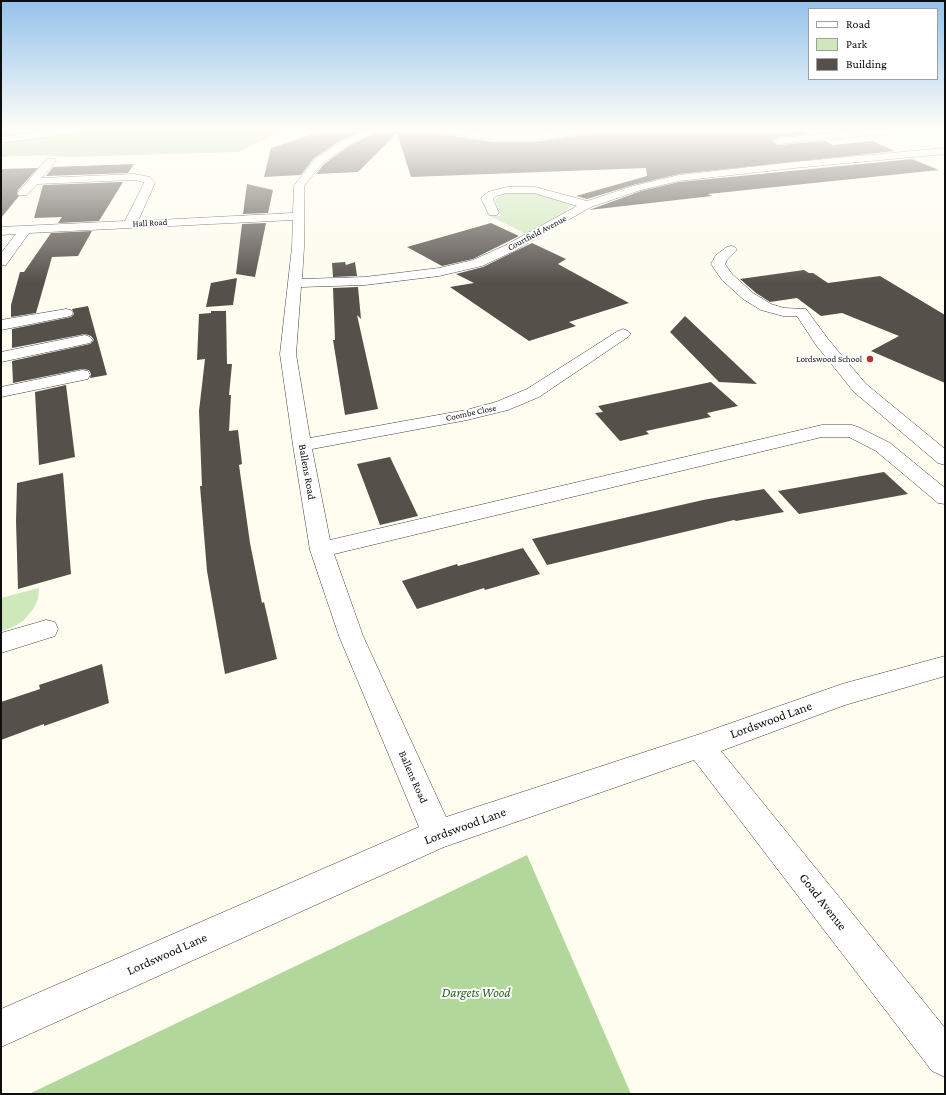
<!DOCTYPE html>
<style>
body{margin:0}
#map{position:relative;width:946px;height:1095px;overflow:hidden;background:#fefdf0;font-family:"Crimson Pro",serif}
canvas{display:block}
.frame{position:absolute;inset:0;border:2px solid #0e0e0e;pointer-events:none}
.legend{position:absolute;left:808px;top:8px;width:130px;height:72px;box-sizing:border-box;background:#fff;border:1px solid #9f9f9f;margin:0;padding:5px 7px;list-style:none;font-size:12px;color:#0e0e0e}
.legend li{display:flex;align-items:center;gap:8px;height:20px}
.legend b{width:20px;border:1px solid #9f9f9f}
</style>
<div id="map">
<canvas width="946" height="1095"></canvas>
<div class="frame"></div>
<ul class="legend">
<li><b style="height:5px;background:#fff"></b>Road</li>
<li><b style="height:11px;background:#cee7bb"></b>Park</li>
<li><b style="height:11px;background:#56504b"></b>Building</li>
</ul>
</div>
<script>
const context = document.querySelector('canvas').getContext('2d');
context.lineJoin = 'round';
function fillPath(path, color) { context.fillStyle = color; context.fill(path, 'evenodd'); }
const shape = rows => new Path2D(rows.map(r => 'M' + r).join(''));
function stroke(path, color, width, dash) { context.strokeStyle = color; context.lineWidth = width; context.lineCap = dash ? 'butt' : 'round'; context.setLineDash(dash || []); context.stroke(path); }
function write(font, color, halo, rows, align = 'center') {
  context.font = font + ' "Crimson Pro",serif'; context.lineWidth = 4; context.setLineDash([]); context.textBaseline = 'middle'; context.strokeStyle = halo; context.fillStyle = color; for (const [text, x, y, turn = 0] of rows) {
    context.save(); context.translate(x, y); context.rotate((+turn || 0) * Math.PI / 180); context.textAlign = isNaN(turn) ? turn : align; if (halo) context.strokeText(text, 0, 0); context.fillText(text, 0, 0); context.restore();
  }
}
fillPath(shape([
 [511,192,538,193,566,203,570,206,566,211,526,234,490,216,501,216,495,200,502,194],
 [39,588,38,599,34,608,23,621,11,628,1,631,1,598]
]), '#cee7bb');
fillPath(shape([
 [1,129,289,129,275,134,239,152,69,157,44,155,1,157],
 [527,855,631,1094,29,1094]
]), '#b1d79b');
fillPath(shape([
 [328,129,365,129,340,141,314,158,301,175,264,177,271,148],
 [382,129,429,129,434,133,494,142,531,142,568,137,592,133,597,129,798,129,808,134,778,137,772,142,778,145,825,141,833,145,872,141,895,151,679,174,633,185,587,199,576,196,647,176,646,168,411,177,397,133,358,172,316,174,324,164,348,147],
 [469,129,560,129,531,132,494,132],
 [912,159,939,170,708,194,712,196,589,210,641,191,679,182],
 [134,164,128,173,46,176,53,167],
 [38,168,18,190,17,194,19,196,1,218,1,169],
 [123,182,99,221,58,223,62,217,34,218,43,185],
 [247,184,273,190,268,213,243,214],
 [266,223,255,277,236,274,242,224],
 [491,223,519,236,473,259,442,266,407,247],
 [92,231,78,256,52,257,36,313,11,317,11,305,20,272,24,272,51,233],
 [532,243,566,259,558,264,629,303,569,322,576,326,529,341,450,287,474,283,456,274,483,267],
 [345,262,346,265,355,262,357,276,333,277,332,263],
 [804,270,809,273,813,273,828,283,880,276,945,315,945,383,871,351,899,336,842,313,821,316,797,298,770,302,756,293,740,279],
 [237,278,233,305,206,307,211,283],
 [358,287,361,319,357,315,378,409,345,415,333,340,335,340,333,288],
 [88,306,107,375,90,378,91,374,89,370,82,369,13,383,12,361,90,344,94,340,91,336,85,334,12,348,12,329,71,317,74,314,72,309],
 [211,311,226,311,227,364,232,364,229,395,231,395,229,431,238,430,242,464,239,465,250,543,262,603,264,602,277,659,225,674,207,571,200,486,202,486,199,411,205,359,197,360,199,314,211,313],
 [685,316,757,384,719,382,670,332],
 [711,382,738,406,707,413,711,417,646,431,649,434,620,441,595,413,603,412,598,406],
 [66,385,75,457,39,465,35,392],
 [390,457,418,516,380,525,357,464],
 [884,472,908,494,799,514,778,491],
 [63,473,71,574,18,589,16,521,17,483],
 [764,489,784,512,736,521,734,520,547,565,532,539,703,500],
 [523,548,540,574,485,590,484,588,417,609,402,581,457,564,458,566],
 [102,664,109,703,44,726,44,724,1,740,1,702,40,689,39,685]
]), '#56504b');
const minor = shape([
 [61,129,86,129,82,132,1,143,1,137,61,129],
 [369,129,381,129,347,146,323,163,304,186,304,247,302,279,365,277,439,268,473,260,506,245,577,206,534,193,507,193,496,196,493,199,499,213,497,215,489,215,481,198,488,192,507,187,535,187,587,201,633,186,679,175,794,162,945,148,945,154,794,168,679,181,641,190,591,207,514,251,482,266,439,276,365,285,301,287,296,354,310,438,466,410,496,402,527,389,618,331,623,329,628,331,631,334,628,337,539,397,508,410,467,420,312,449,330,540,822,425,852,425,858,427,890,443,945,488,945,504,938,503,876,451,849,437,822,437,334,554,363,636,446,817,700,734,842,684,945,656,945,676,845,705,721,751,945,1028,945,1077,932,1071,694,760,444,847,1,1047,1,1009,419,827,339,636,310,550,293,445,280,354,292,247,293,220,29,233,6,265,1,266,1,253,16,234,1,235,1,227,125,221,144,183,143,182,134,180,37,184,27,195,19,195,18,193,19,191,47,159,55,159,56,161,42,178,134,174,150,177,155,183,138,221,293,213,294,186,315,159,341,142,369,129],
 [430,129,456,129,494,134,531,134,575,129,596,129,592,132,568,136,531,140,494,140,434,132,430,129],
 [876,129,889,129,890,131,886,134,778,144,773,141,778,138,876,129],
 [731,246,735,247,737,250,727,260,725,264,732,274,753,293,771,304,784,308,806,309,828,339,866,384,945,449,945,465,938,463,854,392,816,345,797,316,783,316,761,310,743,299,722,280,711,264,716,255,727,247,731,246],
 [66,309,71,310,73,313,71,316,1,330,1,320,66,309],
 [85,335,90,337,93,340,90,343,1,362,1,352,85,335],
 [82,370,88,371,90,375,88,379,1,397,1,387,82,370],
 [46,620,55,622,58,629,55,636,1,653,1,633,46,620]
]);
stroke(minor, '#414141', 1);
fillPath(minor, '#fff');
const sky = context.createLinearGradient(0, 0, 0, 283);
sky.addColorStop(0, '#94c2ec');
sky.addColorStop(0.46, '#fffef8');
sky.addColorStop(1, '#fffef800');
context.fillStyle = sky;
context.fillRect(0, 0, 946, 283);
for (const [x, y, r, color] of [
 [870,359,4,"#b8312c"]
]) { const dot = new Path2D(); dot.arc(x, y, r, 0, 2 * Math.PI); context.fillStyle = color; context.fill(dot); stroke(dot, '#fff', 1.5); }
write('9px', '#0e0e0e', '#fff', [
 ["Hall Road",150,223,-3],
 ["Courtfield Avenue",537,233,-28],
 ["Coombe Close",471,413,-12]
]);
write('9px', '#0e0e0e', '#fff', [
 ["Lordswood School",862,359]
], 'right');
write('11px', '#0e0e0e', '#fff', [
 ["Ballens Road",307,472,80],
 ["Ballens Road",413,777,66]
]);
write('13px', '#0e0e0e', '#fff', [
 ["Lordswood Lane",771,720,-20],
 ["Lordswood Lane",465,826,-20],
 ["Goad Avenue",823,902,52],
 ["Lordswood Lane",167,954,-24]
]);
write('italic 13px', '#296321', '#fff', [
 ["Dargets Wood",476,993]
]);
</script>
